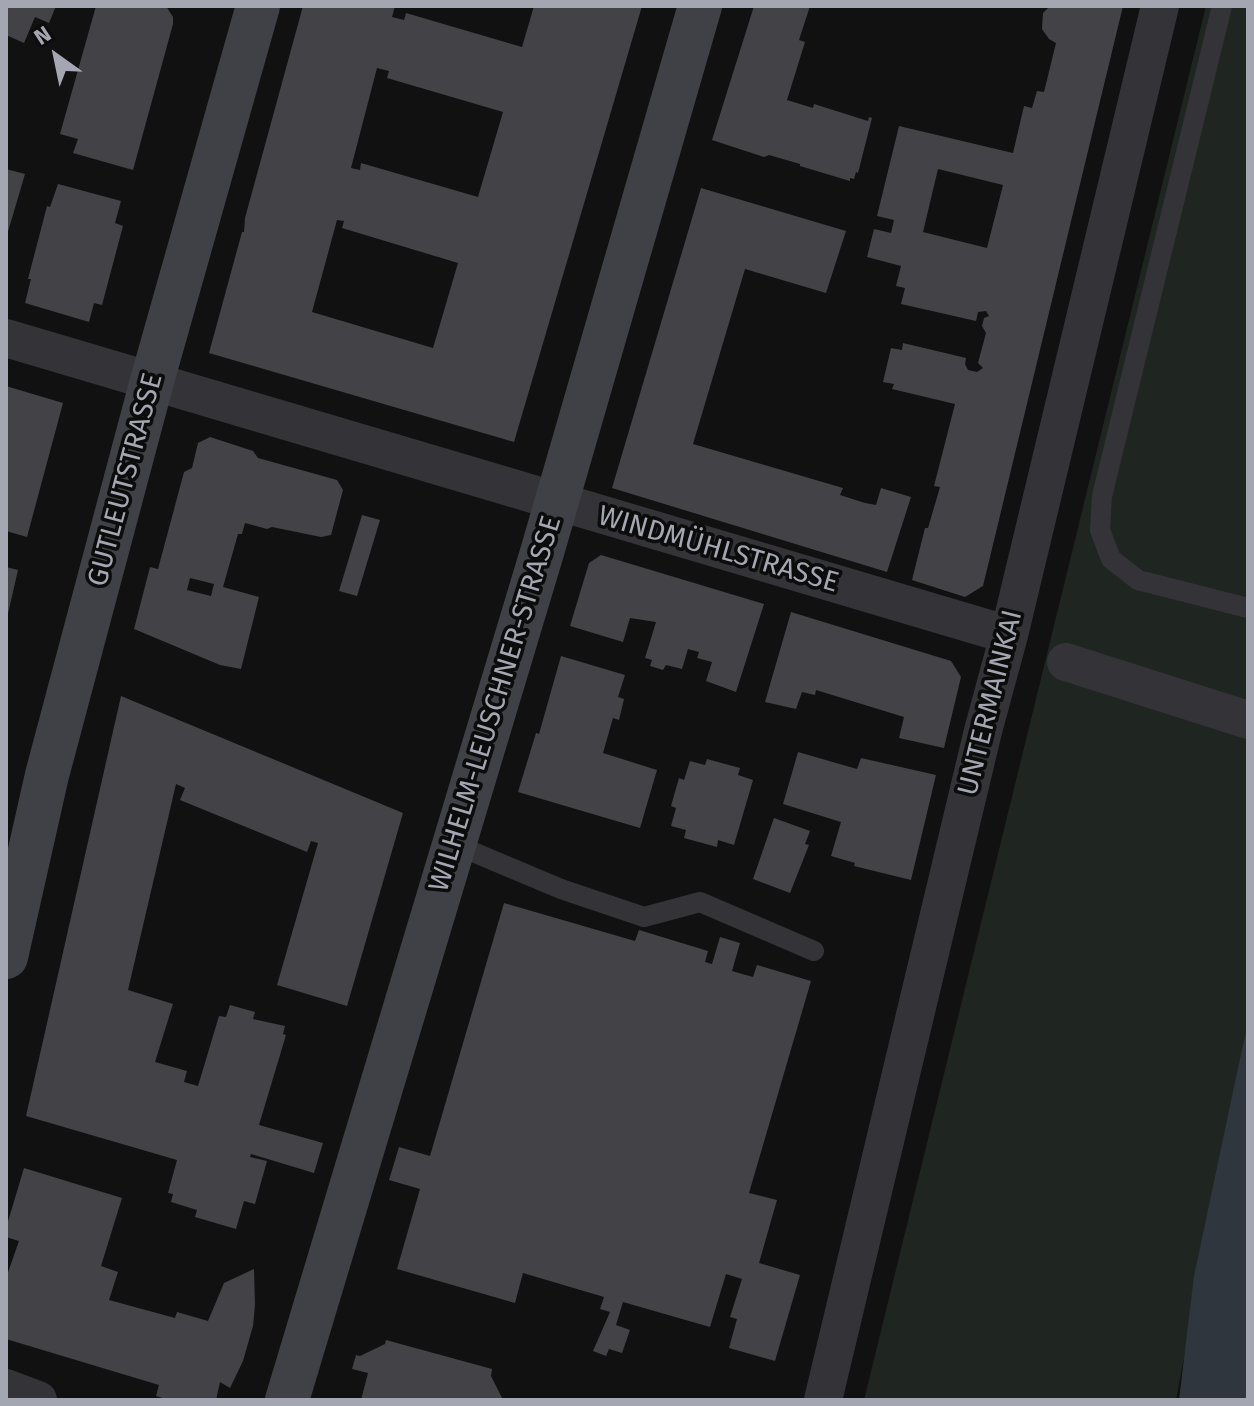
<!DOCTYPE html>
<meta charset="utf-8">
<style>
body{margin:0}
#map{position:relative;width:1254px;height:1406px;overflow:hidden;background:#111112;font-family:"Fira Sans",sans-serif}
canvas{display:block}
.frame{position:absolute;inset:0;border:8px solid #a4a6b1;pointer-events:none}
.north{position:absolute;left:16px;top:16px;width:80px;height:80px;-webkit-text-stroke:6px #0c0c0d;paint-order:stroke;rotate:327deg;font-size:22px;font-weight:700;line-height:32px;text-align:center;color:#a4a6b1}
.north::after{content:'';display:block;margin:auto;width:28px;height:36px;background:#a4a6b1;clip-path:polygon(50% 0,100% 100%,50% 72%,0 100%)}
</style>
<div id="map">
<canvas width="1254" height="1406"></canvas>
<div class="frame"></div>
<div class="north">N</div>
</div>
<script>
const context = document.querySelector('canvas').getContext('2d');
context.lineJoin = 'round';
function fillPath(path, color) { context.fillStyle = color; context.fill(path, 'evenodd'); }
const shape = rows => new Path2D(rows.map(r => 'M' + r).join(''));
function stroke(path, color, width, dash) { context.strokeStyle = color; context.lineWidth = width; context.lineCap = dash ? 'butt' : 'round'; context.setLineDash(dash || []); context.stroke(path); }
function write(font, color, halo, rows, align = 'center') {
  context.font = font + ' "Fira Sans",sans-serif'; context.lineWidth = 7; context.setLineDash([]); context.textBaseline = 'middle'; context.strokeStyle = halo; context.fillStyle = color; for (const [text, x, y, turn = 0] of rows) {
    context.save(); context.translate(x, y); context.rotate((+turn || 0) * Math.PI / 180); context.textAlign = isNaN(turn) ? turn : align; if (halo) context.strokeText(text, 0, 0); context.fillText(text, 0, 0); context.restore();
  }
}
fillPath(shape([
 [1206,6,1248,6,1248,1019,1176,1400,864,1400]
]), '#1f2621');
fillPath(shape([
 [1248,1021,1248,1400,1179,1400,1194,1276]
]), '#30363d');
fillPath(shape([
 [6,6,56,6,49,23,35,17,24,43,6,35],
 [96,6,166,6,173,17,173,24,133,170,73,153,78,139,60,134],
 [303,6,395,6,392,17,404,20,406,13,522,47,534,6,642,6,514,442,209,353,242,232,244,232,245,218],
 [377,68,389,71,387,78,503,112,478,197,361,163,360,170,351,168],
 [337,220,344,221,342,228,458,263,433,348,312,312],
 [754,6,810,6,799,40,805,42,787,100,813,108,814,104,868,121,869,117,872,118,858,173,856,172,854,179,850,178,850,181,800,166,800,164,769,155,764,157,712,140],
 [1050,6,1123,6,983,586,965,597,912,580,925,528,928,528,940,487,934,486,955,404,892,389,894,384,883,382,891,348,902,350,903,343,966,358,965,364,968,370,977,372,983,368,978,363,986,333,982,326,984,318,989,316,986,311,978,312,976,321,901,304,905,288,896,286,901,266,867,257,874,229,891,233,894,220,877,216,899,126,1013,153,1024,106,1032,108,1037,91,1044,92,1056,43,1049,39,1042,29,1043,13],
 [938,169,1003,185,987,248,923,232],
 [6,169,25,174,7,235,6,235],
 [58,184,121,201,115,223,123,226,102,305,94,303,89,322,25,303,31,279,28,279,47,206,50,207],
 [701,188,846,231,826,293,745,269,693,444,843,488,840,495,865,503,876,505,881,488,911,497,887,572,612,488],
 [6,386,63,403,27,537,6,531],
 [210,437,253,451,258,458,337,480,343,490,331,535,321,537,272,527,267,529,245,523,242,534,238,534,223,587,259,597,241,669,220,665,134,629,150,567,158,569,184,472,192,468,198,443],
 [190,578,214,584,211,596,187,590],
 [362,515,380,520,357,596,339,591],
 [601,555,764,604,736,692,706,681,712,662,697,658,699,652,688,649,682,669,666,665,663,670,650,666,652,660,645,658,656,622,630,618,623,642,570,626,589,563],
 [6,567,18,570,7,618,6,618],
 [791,612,951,661,961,677,944,748,899,738,904,717,816,690,815,695,802,692,796,709,765,702],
 [561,656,625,675,618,697,624,699,619,720,613,718,603,753,657,770,640,828,518,792,536,733,539,734],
 [121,696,403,813,347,1006,277,985,318,843,311,841,307,852,268,836,180,800,185,788,176,784,128,990,173,1004,155,1062,187,1071,184,1082,198,1086,219,1016,226,1017,230,1005,255,1012,253,1019,285,1026,283,1034,286,1035,259,1125,323,1143,314,1173,251,1154,250,1157,267,1161,255,1204,244,1201,236,1229,195,1217,197,1210,171,1202,173,1194,168,1193,177,1160,26,1116],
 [798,752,857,769,861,758,936,775,911,880,854,866,855,863,831,856,841,822,783,804],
 [707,759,740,768,738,775,753,780,734,845,718,840,717,847,684,838,686,830,671,826,676,808,671,806,679,778,684,780,690,761,705,765],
 [774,818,810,831,805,844,809,845,790,893,753,879],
 [504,903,635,941,639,930,708,951,705,962,712,964,720,937,740,943,732,971,753,977,757,965,811,981,749,1193,777,1200,759,1263,800,1275,775,1361,729,1348,737,1319,730,1317,742,1279,726,1274,710,1327,623,1302,616,1325,630,1330,622,1353,609,1349,606,1356,593,1351,610,1312,600,1309,604,1297,523,1273,515,1303,397,1269,420,1189,389,1180,399,1147,430,1156],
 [24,1168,122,1198,101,1266,118,1272,109,1300,175,1318,177,1312,208,1321,224,1283,254,1269,255,1305,253,1326,243,1361,230,1388,220,1382,216,1400,169,1400,156,1396,159,1385,6,1339,6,1278,19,1241,6,1237,6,1228],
 [386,1340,492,1369,491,1376,503,1400,361,1400,368,1373,352,1369,356,1355,360,1356,385,1344]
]), '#434347');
stroke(shape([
 [1222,6,1102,496,1100,530,1111,559,1138,580,1248,608],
 [454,844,561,889,644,917,700,902,814,951]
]), '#343438', 20);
stroke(shape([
 [6,338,1009,635],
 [1066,662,1248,720],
 [6,1388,38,1400],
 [823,1400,983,731,1009,635,1160,6]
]), '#343438', 38);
stroke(shape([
 [6,957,47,775,152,381,258,6],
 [287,1400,543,549,700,6]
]), '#404146', 44);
write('28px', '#a4a6b1', '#0c0c0d', [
 ["GUTLEUTSTRASSE",126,480,-75],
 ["WINDMÜHLSTRASSE",718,550,16],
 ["UNTERMAINKAI",991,703,-76],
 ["WILHELM-LEUSCHNER-STRASSE",496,704,-73]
]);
</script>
